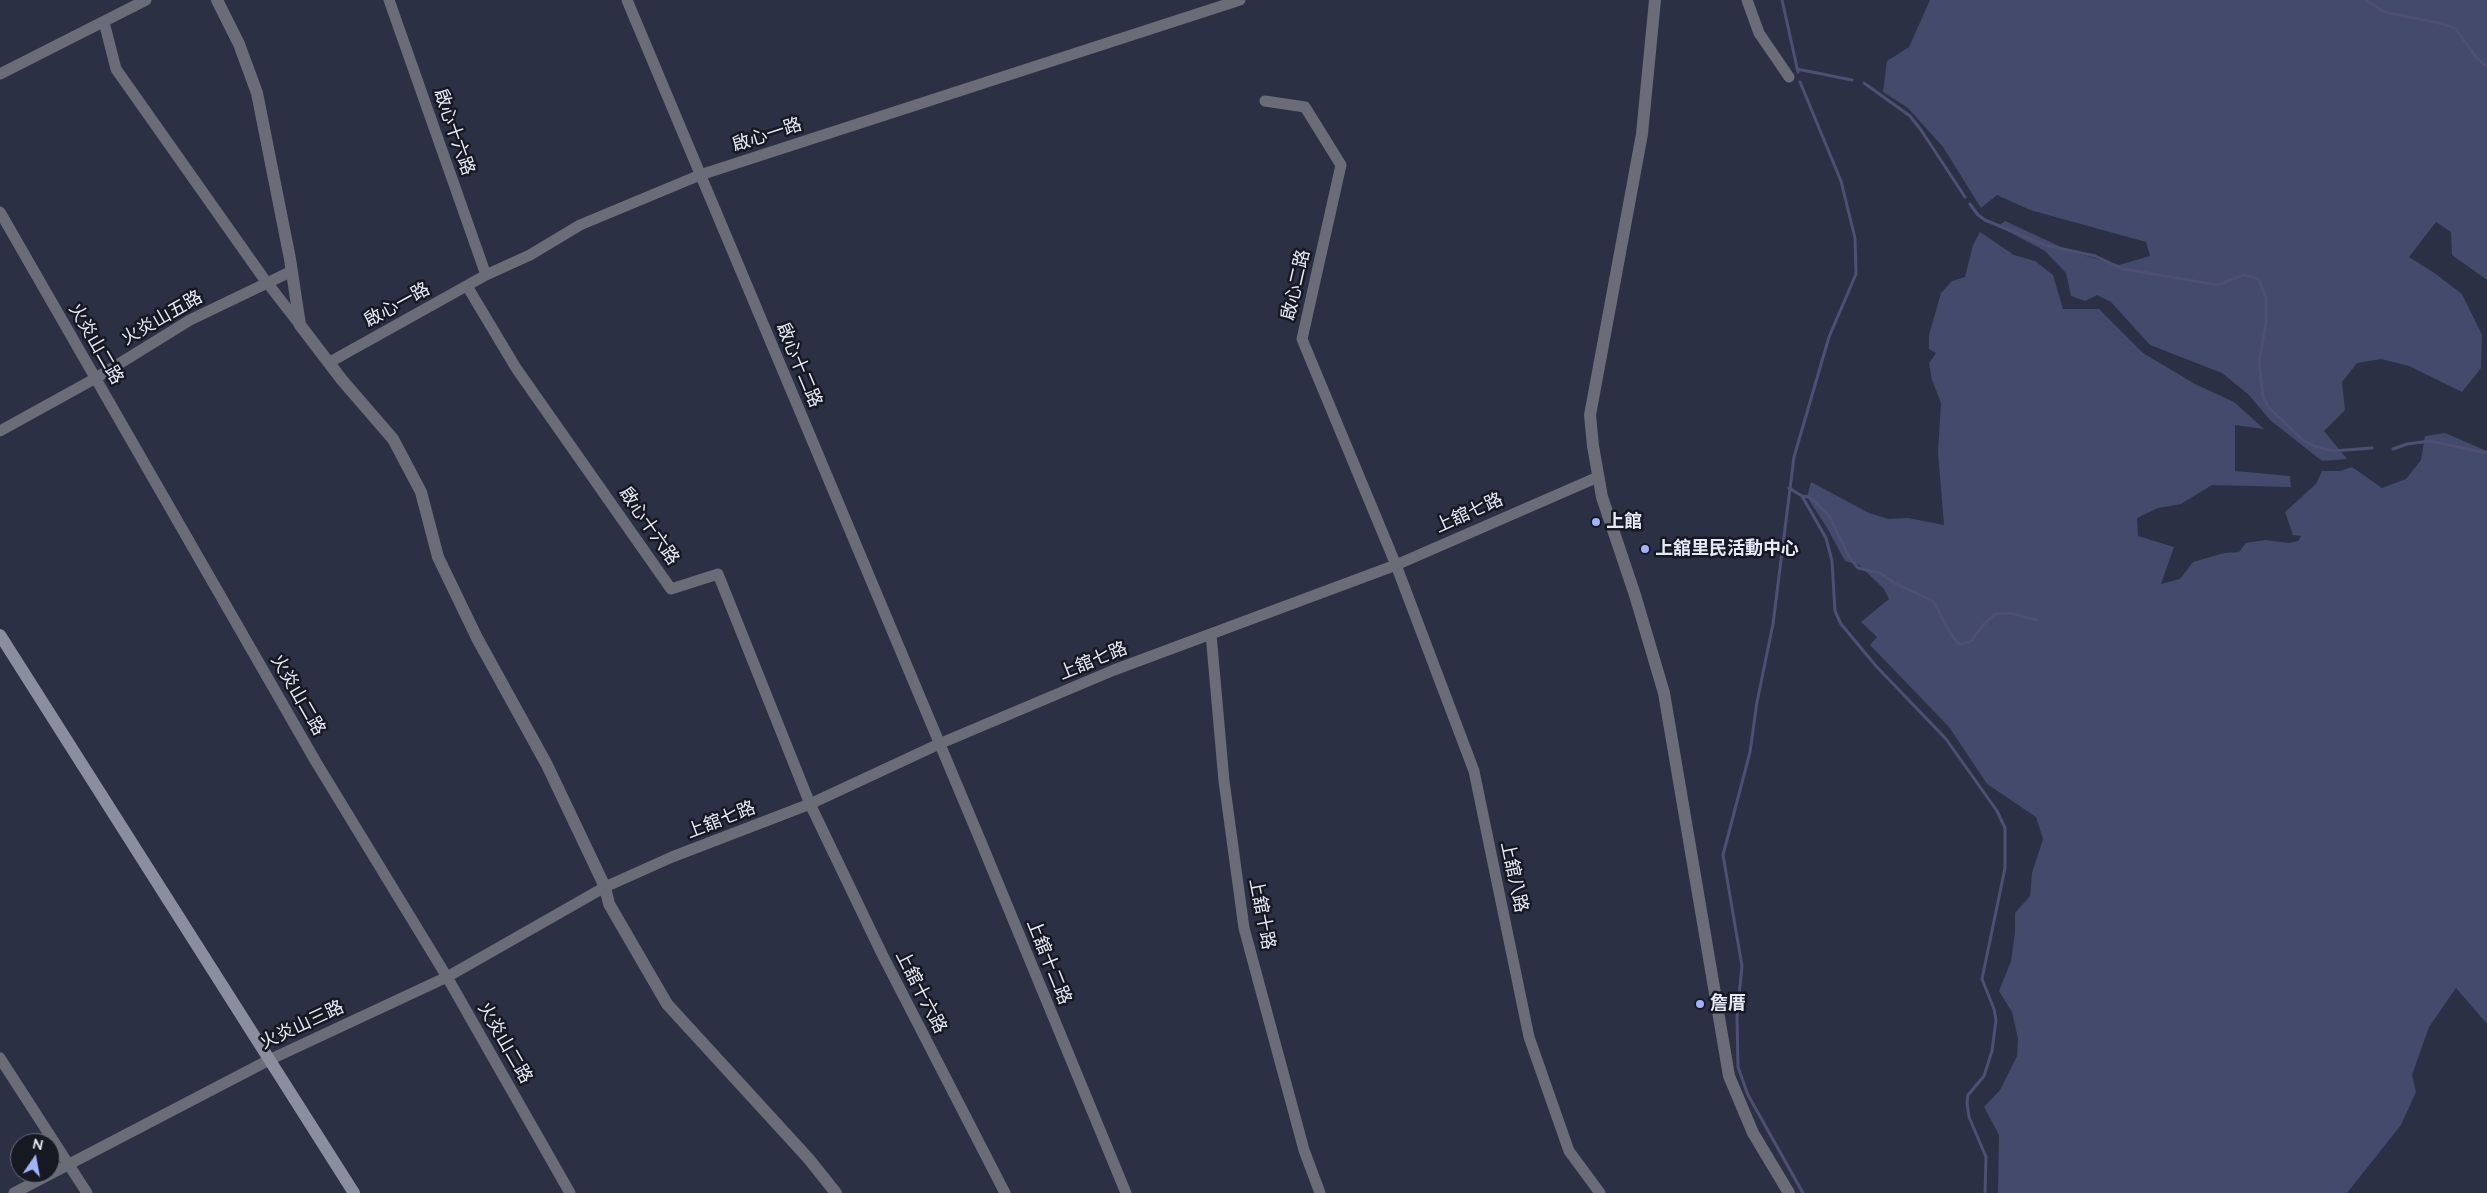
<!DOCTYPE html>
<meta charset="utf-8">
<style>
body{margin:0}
#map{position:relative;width:2487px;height:1193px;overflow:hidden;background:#2b3045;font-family:Mulish,sans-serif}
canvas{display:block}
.north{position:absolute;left:10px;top:1133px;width:50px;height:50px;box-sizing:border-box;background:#161922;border:1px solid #696d77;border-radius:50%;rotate:12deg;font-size:14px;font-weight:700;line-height:20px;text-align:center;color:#e6eaf7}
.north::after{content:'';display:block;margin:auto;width:18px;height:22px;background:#a2b2fd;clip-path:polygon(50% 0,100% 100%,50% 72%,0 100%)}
</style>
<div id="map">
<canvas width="2487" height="1193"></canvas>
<div class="north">N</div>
</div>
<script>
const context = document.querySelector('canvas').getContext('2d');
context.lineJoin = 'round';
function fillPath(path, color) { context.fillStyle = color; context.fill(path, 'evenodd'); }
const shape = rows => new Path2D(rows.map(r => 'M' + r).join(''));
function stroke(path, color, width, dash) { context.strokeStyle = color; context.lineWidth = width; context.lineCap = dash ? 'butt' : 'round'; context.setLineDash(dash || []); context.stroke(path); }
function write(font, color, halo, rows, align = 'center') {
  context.font = font + ' Mulish,"Noto Sans TC",sans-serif'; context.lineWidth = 5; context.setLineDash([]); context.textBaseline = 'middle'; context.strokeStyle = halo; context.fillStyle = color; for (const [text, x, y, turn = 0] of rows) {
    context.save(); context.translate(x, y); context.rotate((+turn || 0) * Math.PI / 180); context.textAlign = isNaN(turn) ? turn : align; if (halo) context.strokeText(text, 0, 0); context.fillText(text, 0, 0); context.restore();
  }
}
fillPath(shape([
 [1930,0,2487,0,2487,280,2452,255,2451,232,2436,222,2409,257,2433,272,2462,294,2482,335,2481,368,2462,392,2409,366,2381,359,2357,363,2342,382,2345,410,2324,431,2347,459,2322,461,2270,420,2249,395,2222,373,2150,345,2111,302,2097,295,2085,301,2071,296,2066,273,2045,251,1998,226,2005,221,2072,252,2119,265,2150,256,2146,242,2030,210,1997,195,1981,208,1943,147,1908,108,1883,92,1887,61,1909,47],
 [1980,232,2014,255,2035,261,2053,275,2063,309,2099,309,2143,353,2195,384,2234,402,2264,429,2235,425,2235,471,2290,476,2291,487,2212,485,2181,504,2158,508,2137,518,2138,536,2174,547,2161,584,2180,579,2193,562,2224,553,2239,552,2246,543,2265,540,2289,543,2298,541,2301,536,2293,535,2285,512,2316,484,2322,471,2340,471,2352,467,2382,488,2406,479,2421,460,2425,436,2445,433,2487,451,2487,1024,2456,988,2429,1027,2412,1075,2416,1092,2401,1125,2347,1193,1998,1193,1999,1135,1984,1107,2000,1090,2017,1056,2018,1039,2012,1012,1999,991,2011,961,2015,932,2015,913,2030,896,2032,873,2043,839,2036,817,1987,784,1949,727,1870,645,1877,637,1861,622,1889,599,1884,589,1859,565,1845,561,1827,528,1807,497,1811,482,1869,513,1888,519,1908,518,1944,525,1938,452,1941,403,1932,380,1929,363,1936,353,1929,349,1929,335,1941,293,1952,281,1965,277,1973,245]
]), '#434a6b');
stroke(shape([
 [1782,0,1798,72],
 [2366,0,2384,12,2443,24,2456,29,2476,57,2487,67],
 [1797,69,1852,80],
 [1800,82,1841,181,1855,238,1856,274,1829,337,1794,457,1773,624,1757,702,1750,752,1723,855,1742,966,1737,1016,1738,1067,1748,1095,1803,1193],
 [1864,83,1910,116,1921,130,1965,197],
 [1970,204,1978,215,1985,220,2045,245,2095,256,2123,269,2218,285,2243,275,2256,278,2259,280,2266,298,2266,322,2259,362,2263,397,2269,408,2304,441,2317,447,2333,451,2372,448],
 [2393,449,2407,444,2430,441,2487,453],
 [1789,488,1802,496,1826,538,1832,561,1835,611,1841,624,1876,666,1946,739,1997,811,2005,828,2005,868,1982,979,1994,1009,1996,1020,1992,1051,1984,1076,1968,1095,1967,1103,1969,1117,1986,1157,1985,1193],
 [1802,496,1810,497,1829,516,1850,558,1858,568,1880,573,1896,584,1933,601,1952,636,1959,644,1970,642,1983,625,1995,614,2010,613,2036,620]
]), '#4e5073', 3);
stroke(shape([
 [389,0,486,275],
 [627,0,981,842,1126,1193],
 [1747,0,1759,33,1789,77],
 [104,22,116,69,262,276,300,325],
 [0,74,146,0],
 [1265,101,1305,107,1341,165,1302,339,1396,565,1474,771,1529,1037,1569,1151,1600,1193],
 [0,212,316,762,447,977,570,1193],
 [467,286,516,368,671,589,718,574,810,804,882,954,1005,1193],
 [330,362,486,275,530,255,580,225,700,175,1240,0],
 [0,431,96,378,190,320,292,271],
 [1211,634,1224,781,1244,928,1304,1150,1320,1193],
 [0,1058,87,1193],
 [14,1193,269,1060,447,977,605,887,672,857,810,804,939,744,1114,670,1396,565,1598,477]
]), '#6a6d77', 11);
stroke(shape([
 [217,0,239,44,257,93,290,259,300,325,342,380,393,439,421,492,438,557,477,638,547,765,605,887,609,904,667,1004,808,1158,836,1193],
 [1655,0,1642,134,1590,415,1593,446,1602,497,1635,595,1664,693,1729,1076,1753,1133,1789,1193]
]), '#6a6d77', 12);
stroke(shape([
 [0,635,354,1193]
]), '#8a8e9f', 12);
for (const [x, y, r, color] of [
 [1596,522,5,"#a2b2fd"],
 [1645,549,5,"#a2b2fd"],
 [1700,1004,5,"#a2b2fd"]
]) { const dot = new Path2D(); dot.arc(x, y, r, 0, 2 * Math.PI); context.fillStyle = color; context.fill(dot); stroke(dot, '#161922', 2); }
write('18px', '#e6eaf7', '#161922', [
 ["啟心十六路",454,132,71],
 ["啟心一路",767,135,-18],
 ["啟心二路",1296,285,-77],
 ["啟心一路",397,305,-29],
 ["火炎山五路",162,318,-30],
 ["火炎山二路",96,344,60],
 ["啟心十二路",799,365,67],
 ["上舘七路",1469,513,-24],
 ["啟心十六路",649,526,55],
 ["上舘七路",1093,661,-22],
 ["火炎山二路",298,695,60],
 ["上舘七路",721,820,-21],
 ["上舘八路",1514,877,78],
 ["上舘十路",1262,914,79],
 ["上舘十二路",1049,962,68],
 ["上舘十六路",921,992,63],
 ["火炎山三路",302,1025,-25],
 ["火炎山二路",505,1043,60]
]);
write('bold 18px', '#e6eaf7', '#161922', [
 ["上館",1606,522],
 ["上舘里民活動中心",1655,549],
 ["詹厝",1710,1004]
], 'left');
</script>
